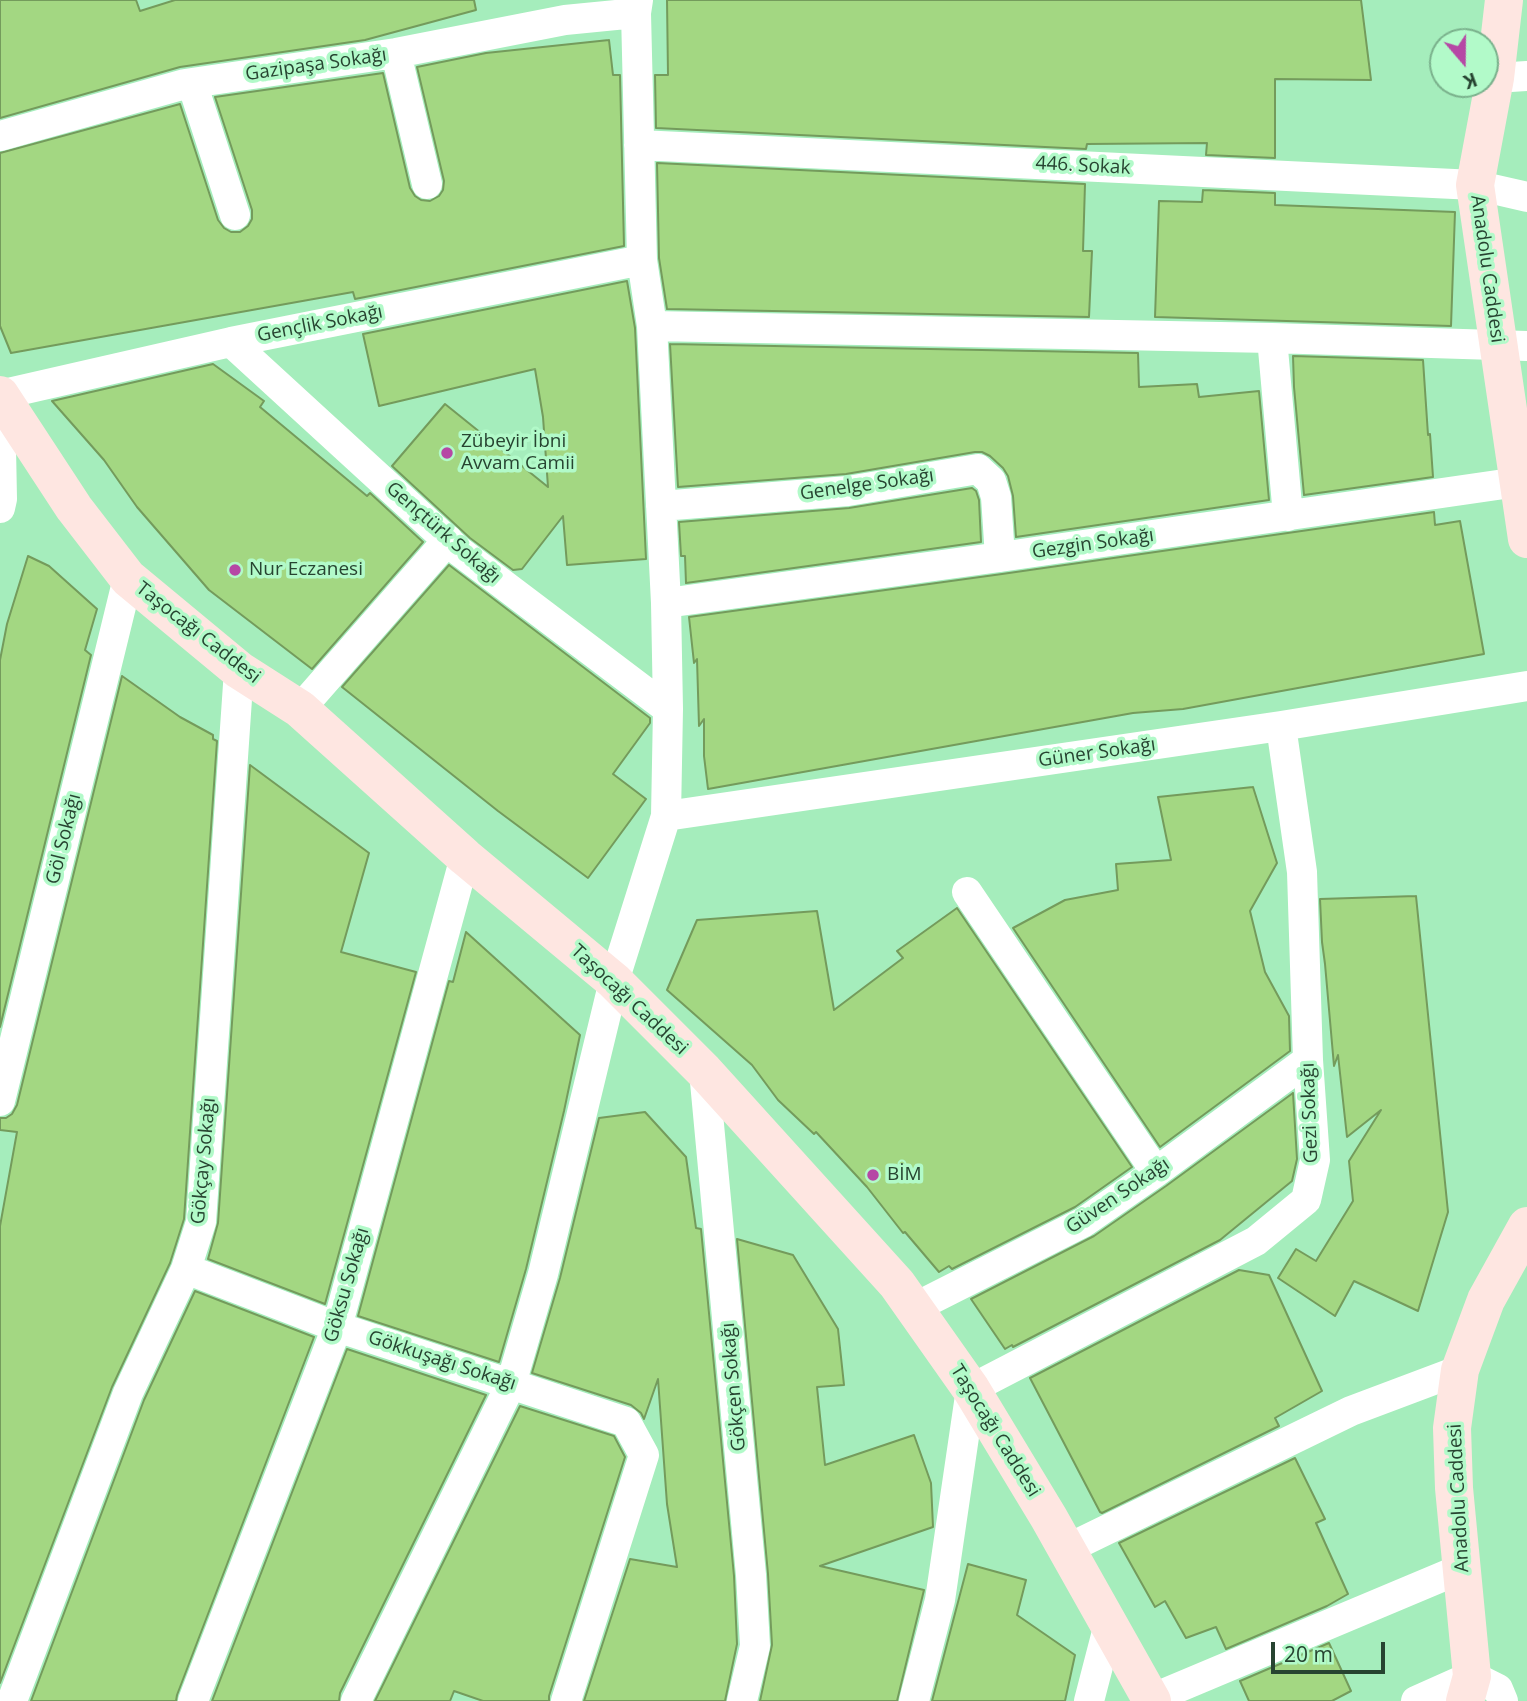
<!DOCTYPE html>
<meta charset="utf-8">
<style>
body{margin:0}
#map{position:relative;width:1527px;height:1701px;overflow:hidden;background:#a5edbc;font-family:"Open Sans",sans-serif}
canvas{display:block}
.north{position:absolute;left:1429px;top:28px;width:70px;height:70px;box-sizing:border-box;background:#b2fac9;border:2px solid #7ab18c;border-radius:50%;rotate:160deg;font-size:19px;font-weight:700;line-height:28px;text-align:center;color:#274431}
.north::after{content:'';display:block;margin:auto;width:24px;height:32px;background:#b648a5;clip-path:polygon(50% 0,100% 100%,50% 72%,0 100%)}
.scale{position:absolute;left:1271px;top:1642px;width:114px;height:32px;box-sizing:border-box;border:4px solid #274431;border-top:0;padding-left:9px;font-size:21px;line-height:24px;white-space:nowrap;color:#274431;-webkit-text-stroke:5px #b2fac9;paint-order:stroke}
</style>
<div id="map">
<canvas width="1527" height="1701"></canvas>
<div class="north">K</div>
<div class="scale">20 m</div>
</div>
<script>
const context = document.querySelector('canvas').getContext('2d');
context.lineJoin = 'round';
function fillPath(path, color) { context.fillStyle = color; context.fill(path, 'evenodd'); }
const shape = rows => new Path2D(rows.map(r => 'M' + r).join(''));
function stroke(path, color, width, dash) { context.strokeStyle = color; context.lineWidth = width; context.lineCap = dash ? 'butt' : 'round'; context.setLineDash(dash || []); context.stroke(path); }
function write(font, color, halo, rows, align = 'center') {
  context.font = font + ' "Open Sans",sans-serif'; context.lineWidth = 7; context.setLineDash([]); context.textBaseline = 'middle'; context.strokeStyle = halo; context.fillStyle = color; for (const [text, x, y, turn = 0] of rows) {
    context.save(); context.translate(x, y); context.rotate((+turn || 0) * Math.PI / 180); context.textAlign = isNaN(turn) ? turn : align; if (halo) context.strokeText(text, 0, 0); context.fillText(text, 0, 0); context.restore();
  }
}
const building = shape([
 [0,0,136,0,140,11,175,0,474,0,476,10,365,40,180,67,0,118,0,0],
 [667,0,1361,0,1371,80,1275,79,1275,158,1206,155,1207,143,1087,144,1086,149,656,128,655,75,668,75,667,0],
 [609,40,613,75,620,75,624,246,355,299,353,292,11,353,0,326,0,153,180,104,218,220,224,228,231,232,240,232,248,226,252,219,252,210,215,97,383,73,410,188,415,196,421,200,430,201,439,196,443,190,444,181,417,67,486,53,609,40],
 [657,163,1085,184,1083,251,1092,251,1089,317,667,309,659,258,657,163],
 [1203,190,1275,193,1275,205,1455,212,1451,326,1155,317,1159,201,1202,202,1203,190],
 [627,281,635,328,646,559,567,565,563,516,522,569,513,570,470,538,392,466,445,404,548,487,543,417,535,369,379,406,363,334,627,281],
 [670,344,1138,353,1139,387,1197,384,1199,397,1259,391,1269,500,1016,537,1013,496,1008,476,1003,468,990,456,982,452,975,452,846,474,678,487,670,344],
 [1293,356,1423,360,1428,435,1430,434,1433,477,1304,495,1294,387,1293,356],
 [213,364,264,401,260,407,367,496,370,493,423,542,312,669,209,590,137,507,104,460,52,401,213,364],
 [972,488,976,491,979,500,981,542,686,583,685,556,681,556,679,522,849,508,972,488],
 [1434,512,1435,525,1460,521,1484,654,1183,709,1133,713,708,789,704,756,704,719,699,726,697,659,694,663,689,617,1002,574,1434,512],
 [28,556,49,566,97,609,85,650,91,655,0,1027,0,660,7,624,28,556],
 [449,565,650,718,650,723,613,774,646,799,588,878,498,811,342,687,449,565],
 [122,676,180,717,213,735,213,739,217,741,184,1219,170,1263,112,1387,0,1683,0,1226,17,1132,0,1130,0,1118,6,1118,12,1114,17,1105,122,676],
 [250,765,369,853,341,952,416,972,325,1304,208,1259,218,1223,250,765],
 [1253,787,1277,863,1250,911,1265,972,1289,1016,1290,1051,1160,1147,1013,928,1065,900,1118,890,1116,864,1171,860,1158,797,1253,787],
 [1416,896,1448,1212,1418,1311,1354,1281,1335,1316,1278,1278,1296,1249,1316,1261,1353,1201,1349,1161,1381,1110,1347,1137,1338,1055,1334,1066,1325,964,1322,942,1320,899,1416,896],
 [957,908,1132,1167,1075,1207,952,1269,949,1266,939,1272,905,1232,903,1233,867,1187,816,1132,814,1134,778,1100,752,1065,667,990,697,920,817,911,834,1010,903,958,897,951,957,908],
 [466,932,580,1035,564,1111,526,1269,499,1362,358,1316,449,981,453,982,466,932],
 [1293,1093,1297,1159,1292,1181,1220,1240,1013,1347,1012,1345,1005,1349,971,1299,1094,1236,1166,1186,1293,1093],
 [645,1112,686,1157,696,1228,701,1229,734,1576,737,1644,725,1701,584,1701,630,1559,677,1567,667,1504,658,1379,644,1419,641,1413,631,1405,532,1373,560,1278,599,1118,645,1112],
 [737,1239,793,1255,838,1329,844,1385,817,1387,825,1465,914,1435,931,1483,933,1527,820,1566,924,1590,897,1701,760,1701,772,1645,768,1574,737,1239],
 [1239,1270,1269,1275,1322,1391,1275,1418,1279,1426,1102,1513,1100,1512,1030,1378,1239,1270],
 [195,1291,314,1337,177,1695,176,1701,31,1701,144,1400,195,1291],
 [347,1349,486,1395,340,1693,339,1701,212,1701,347,1349],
 [520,1406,614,1436,625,1457,549,1696,549,1701,483,1701,454,1691,450,1701,375,1701,520,1406],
 [1295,1458,1325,1519,1316,1523,1348,1594,1327,1606,1226,1649,1216,1627,1186,1638,1165,1601,1155,1607,1119,1543,1295,1458],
 [968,1564,1026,1580,1017,1615,1075,1655,1065,1701,932,1701,968,1564],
 [1329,1643,1351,1691,1332,1701,1249,1701,1240,1681,1329,1643]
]);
fillPath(building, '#a3d782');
stroke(building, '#749b5c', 2);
stroke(shape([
 [396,53,427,184],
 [1495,78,1527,76],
 [192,83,235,215],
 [0,136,185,84,396,53,565,20,636,13],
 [639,145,1475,185,1527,197],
 [652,326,1272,338,1527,346],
 [1272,338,1288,516],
 [231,342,459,551,668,709],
 [661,506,848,491,978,469,991,481,996,497,1000,557],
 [0,508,2,499,0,395,231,342,642,260],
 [666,603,1000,557,1518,482],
 [300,709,448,540],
 [666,816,1281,726,1527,686],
 [967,892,1156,1172],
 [704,1071,751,1575,755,1646,742,1701],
 [0,1101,128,578],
 [186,1269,337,1327,626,1422,644,1455,566,1701],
 [914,1308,1084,1222,1156,1172,1308,1060],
 [1067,1549,1351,1411,1460,1370],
 [1151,1699,1463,1568],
 [12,1701,128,1393,186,1269,201,1222,239,670],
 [193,1701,337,1327,465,857],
 [356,1701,511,1384,543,1274,614,981,666,816,668,709,666,603,652,326,642,260,636,13,638,0],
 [914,1701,940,1600,971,1389,1256,1241,1306,1200,1315,1160,1308,1060,1302,872,1281,726],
 [1089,1701,1109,1624],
 [1416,1701,1472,1676,1498,1689,1503,1701]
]), '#fff', 30);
stroke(shape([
 [1504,0,1495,78,1475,185,1527,539],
 [0,395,74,508,128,578,239,670,300,709,465,857,614,981,704,1071,897,1284,971,1389,1049,1518,1152,1701],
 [1465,1701,1472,1676,1454,1488,1452,1428,1460,1370,1486,1300,1527,1226]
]), '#fee6e1', 38);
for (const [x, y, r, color] of [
 [447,453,7,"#b648a5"],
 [235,570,7,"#b648a5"],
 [873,1175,7,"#b648a5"]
]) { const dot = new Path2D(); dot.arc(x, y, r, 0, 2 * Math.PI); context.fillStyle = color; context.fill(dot); stroke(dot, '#b2fac9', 2.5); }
write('19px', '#274431', '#b2fac9', [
 ["Gazipaşa Sokağı",316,65,-8],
 ["446. Sokak",1083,166,3],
 ["Anadolu Caddesi",1487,269,82],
 ["Gençlik Sokağı",320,324,-11],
 ["Genelge Sokağı",867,485,-8],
 ["Gençtürk Sokağı",443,533,41],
 ["Gezgin Sokağı",1093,544,-8],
 ["Taşocağı Caddesi",198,633,38],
 ["Güner Sokağı",1097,753,-8],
 ["Göl Sokağı",64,839,-76],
 ["Taşocağı Caddesi",629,1000,43],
 ["Gezi Sokağı",1310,1113,-92],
 ["Gökçay Sokağı",204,1161,-85],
 ["Güven Sokağı",1118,1196,-34],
 ["Göksu Sokağı",347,1285,-74],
 ["Gökkuşağı Sokağı",442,1361,18],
 ["Gökçen Sokağı",734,1387,-95],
 ["Taşocağı Caddesi",995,1431,58],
 ["Anadolu Caddesi",1459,1498,-93]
]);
write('19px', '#274431', '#b2fac9', [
 ["Zübeyir İbni",461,442],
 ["Avvam Camii",461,464],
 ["Nur Eczanesi",249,570],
 ["BİM",887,1175]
], 'left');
</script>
